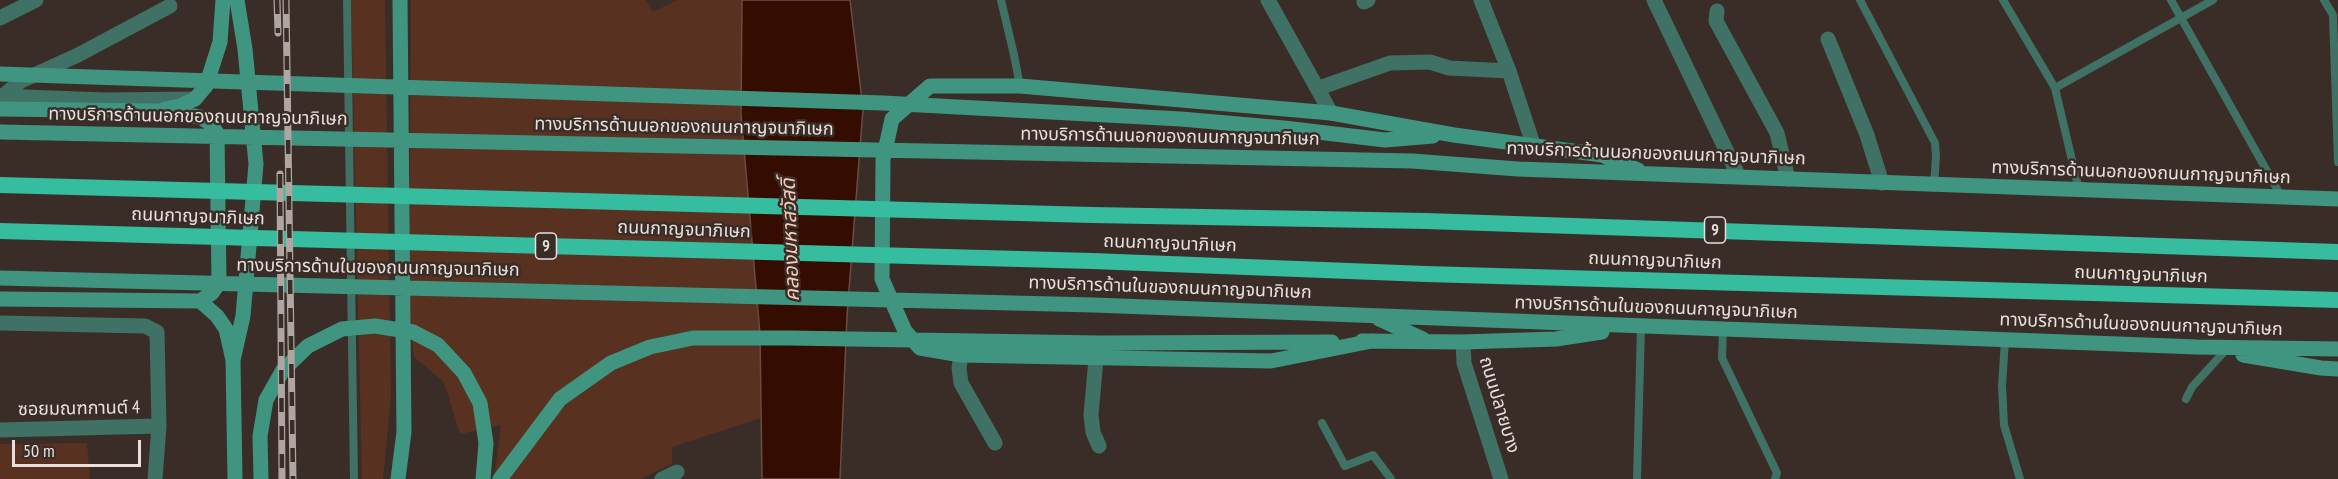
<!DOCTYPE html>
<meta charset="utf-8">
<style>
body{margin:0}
#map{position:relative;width:2338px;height:479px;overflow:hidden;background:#3a2d28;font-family:"PT Sans Narrow",sans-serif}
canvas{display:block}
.scale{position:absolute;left:12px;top:440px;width:129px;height:27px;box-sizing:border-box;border:3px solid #e8e0dc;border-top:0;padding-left:8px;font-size:18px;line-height:21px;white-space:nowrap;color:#e8e0dc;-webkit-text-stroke:4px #3a2d28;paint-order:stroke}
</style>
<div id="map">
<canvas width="2338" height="479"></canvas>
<div class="scale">50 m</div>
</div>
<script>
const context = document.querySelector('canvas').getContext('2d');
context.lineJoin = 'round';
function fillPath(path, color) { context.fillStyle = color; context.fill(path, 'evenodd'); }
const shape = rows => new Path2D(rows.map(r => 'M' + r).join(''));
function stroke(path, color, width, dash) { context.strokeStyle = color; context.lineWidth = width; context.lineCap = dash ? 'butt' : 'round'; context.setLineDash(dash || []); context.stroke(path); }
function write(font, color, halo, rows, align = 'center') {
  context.font = font + ' "PT Sans Narrow","Noto Sans Thai",sans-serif'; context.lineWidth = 5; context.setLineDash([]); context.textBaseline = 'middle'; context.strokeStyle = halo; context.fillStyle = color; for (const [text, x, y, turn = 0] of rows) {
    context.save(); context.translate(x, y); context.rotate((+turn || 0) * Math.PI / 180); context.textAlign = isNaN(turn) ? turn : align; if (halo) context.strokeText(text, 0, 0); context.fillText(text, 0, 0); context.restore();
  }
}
fillPath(shape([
 [351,0,385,0,391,396,383,479,362,479],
 [411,0,646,0,653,12,677,0,742,0,741,114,760,334,761,418,672,447,672,464,640,479,494,479,501,425,460,434,444,382,414,357,409,318],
 [87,443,90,479,0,479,0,444]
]), '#583120');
const water = shape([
 [742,0,850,0,863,109,847,316,840,479,762,479,760,334,741,114,742,0]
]);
fillPath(water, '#350d00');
stroke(water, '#6b4c42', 1.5);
stroke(shape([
 [347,0,354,479],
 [1001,0,1014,55,1020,86],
 [1860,0,1935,143,1936,157,1934,185],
 [2003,0,2055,88,2079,190],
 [2171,0,2281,196],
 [2324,0,2333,15,2338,162],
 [2055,88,2213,0],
 [1723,330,1722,358,1777,473,1775,479],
 [2005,340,2002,386,2004,425,2020,479],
 [2186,399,2192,387,2224,352],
 [1322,423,1345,466,1373,455,1391,479],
 [1637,479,1641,327]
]), '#3f7164', 8);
stroke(shape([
 [1268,0,1331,113],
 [1654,0,1739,177],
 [1364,2,1368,0],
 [1717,11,1716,21,1777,133,1788,179],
 [0,18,36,0],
 [1828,39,1867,135,1882,183],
 [1319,88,1390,63,1430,62,1449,68,1509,71],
 [0,96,104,100,195,99],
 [3,96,21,81,78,55,170,6],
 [0,323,145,326,157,332,159,426,155,479],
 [961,355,959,368,961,383,995,443],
 [1096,359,1091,415,1093,432,1099,446],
 [0,430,159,426],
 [662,479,677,472]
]), '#3f7164', 15);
stroke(shape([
 [1481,0,1509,71,1533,144],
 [1463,342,1464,363,1501,479]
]), '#3f7164', 15);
stroke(shape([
 [0,74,883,103,1181,119,1284,128,1385,140,1433,136],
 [0,109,156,111,200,117,210,123,217,133,219,283,212,293,200,301,0,299],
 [165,109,180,106,195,99,206,86,220,42,223,0],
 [0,132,1412,161,1518,169,2338,199],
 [0,278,1094,305,2197,347,2338,349],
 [200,301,217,316,226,329,233,360,235,479],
 [1379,319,1423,339],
 [1362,341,1463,342,1556,339,1602,332],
 [1372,341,1271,361,961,355,920,348,905,331,882,279,883,160,892,119,930,86,1020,86,1331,113,1454,135,1602,155,1638,170],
 [2243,355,2321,368,2338,369],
 [233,360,243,316,256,164,245,49,237,0],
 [261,479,260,436,266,400,283,370,308,346,342,329,375,326,413,332,438,345,464,373,480,403,486,443,483,479],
 [398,479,404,432,400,0],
 [500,479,560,399,611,363,650,347,693,338,789,338,1099,343,1332,342]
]), '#3f9580', 15);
stroke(shape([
 [0,185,1092,215,1426,221,2338,252],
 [0,231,1092,261,1426,274,2338,300]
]), '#36bc9f', 16);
const rail = shape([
 [277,0,278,33],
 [286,0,293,479],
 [280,174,282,479]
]);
stroke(rail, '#afa6a1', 7);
stroke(rail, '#3a2d28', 4.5, [14]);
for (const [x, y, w] of [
 [1715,230,21],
 [546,246,21]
]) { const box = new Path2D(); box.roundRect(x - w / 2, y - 13, w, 26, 4.5); context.fillStyle = '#3a2d28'; context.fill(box); stroke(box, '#e8e0dc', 1.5); }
write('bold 16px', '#e8e0dc', null, [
 ["9",1715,230],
 ["9",546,246]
]);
write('18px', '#e8e0dc', '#3a2d28', [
 ["ทางบริการด้านนอกของถนนกาญจนาภิเษก",198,117,1],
 ["ทางบริการด้านนอกของถนนกาญจนาภิเษก",684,127,1],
 ["ทางบริการด้านนอกของถนนกาญจนาภิเษก",1170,137,1],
 ["ทางบริการด้านนอกของถนนกาญจนาภิเษก",1656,154,2],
 ["ทางบริการด้านนอกของถนนกาญจนาภิเษก",2141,173,2],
 ["ถนนกาญจนาภิเษก",198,217,2],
 ["ถนนกาญจนาภิเษก",684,230,2],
 ["ถนนกาญจนาภิเษก",1170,244,2],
 ["ถนนกาญจนาภิเษก",1655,261,2],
 ["ทางบริการด้านในของถนนกาญจนาภิเษก",378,268,1],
 ["ถนนกาญจนาภิเษก",2141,275,2],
 ["ทางบริการด้านในของถนนกาญจนาภิเษก",1170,288,2],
 ["ทางบริการด้านในของถนนกาญจนาภิเษก",1656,308,2],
 ["ทางบริการด้านในของถนนกาญจนาภิเษก",2141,325,2],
 ["ถนนปลายบาง",1499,405,73],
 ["ซอยมณฑกานต์ 4",79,409,-1]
]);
write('italic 20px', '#facab7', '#3a2d28', [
 ["คลองมหาสวัสดิ์",791,240,-92]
]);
</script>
